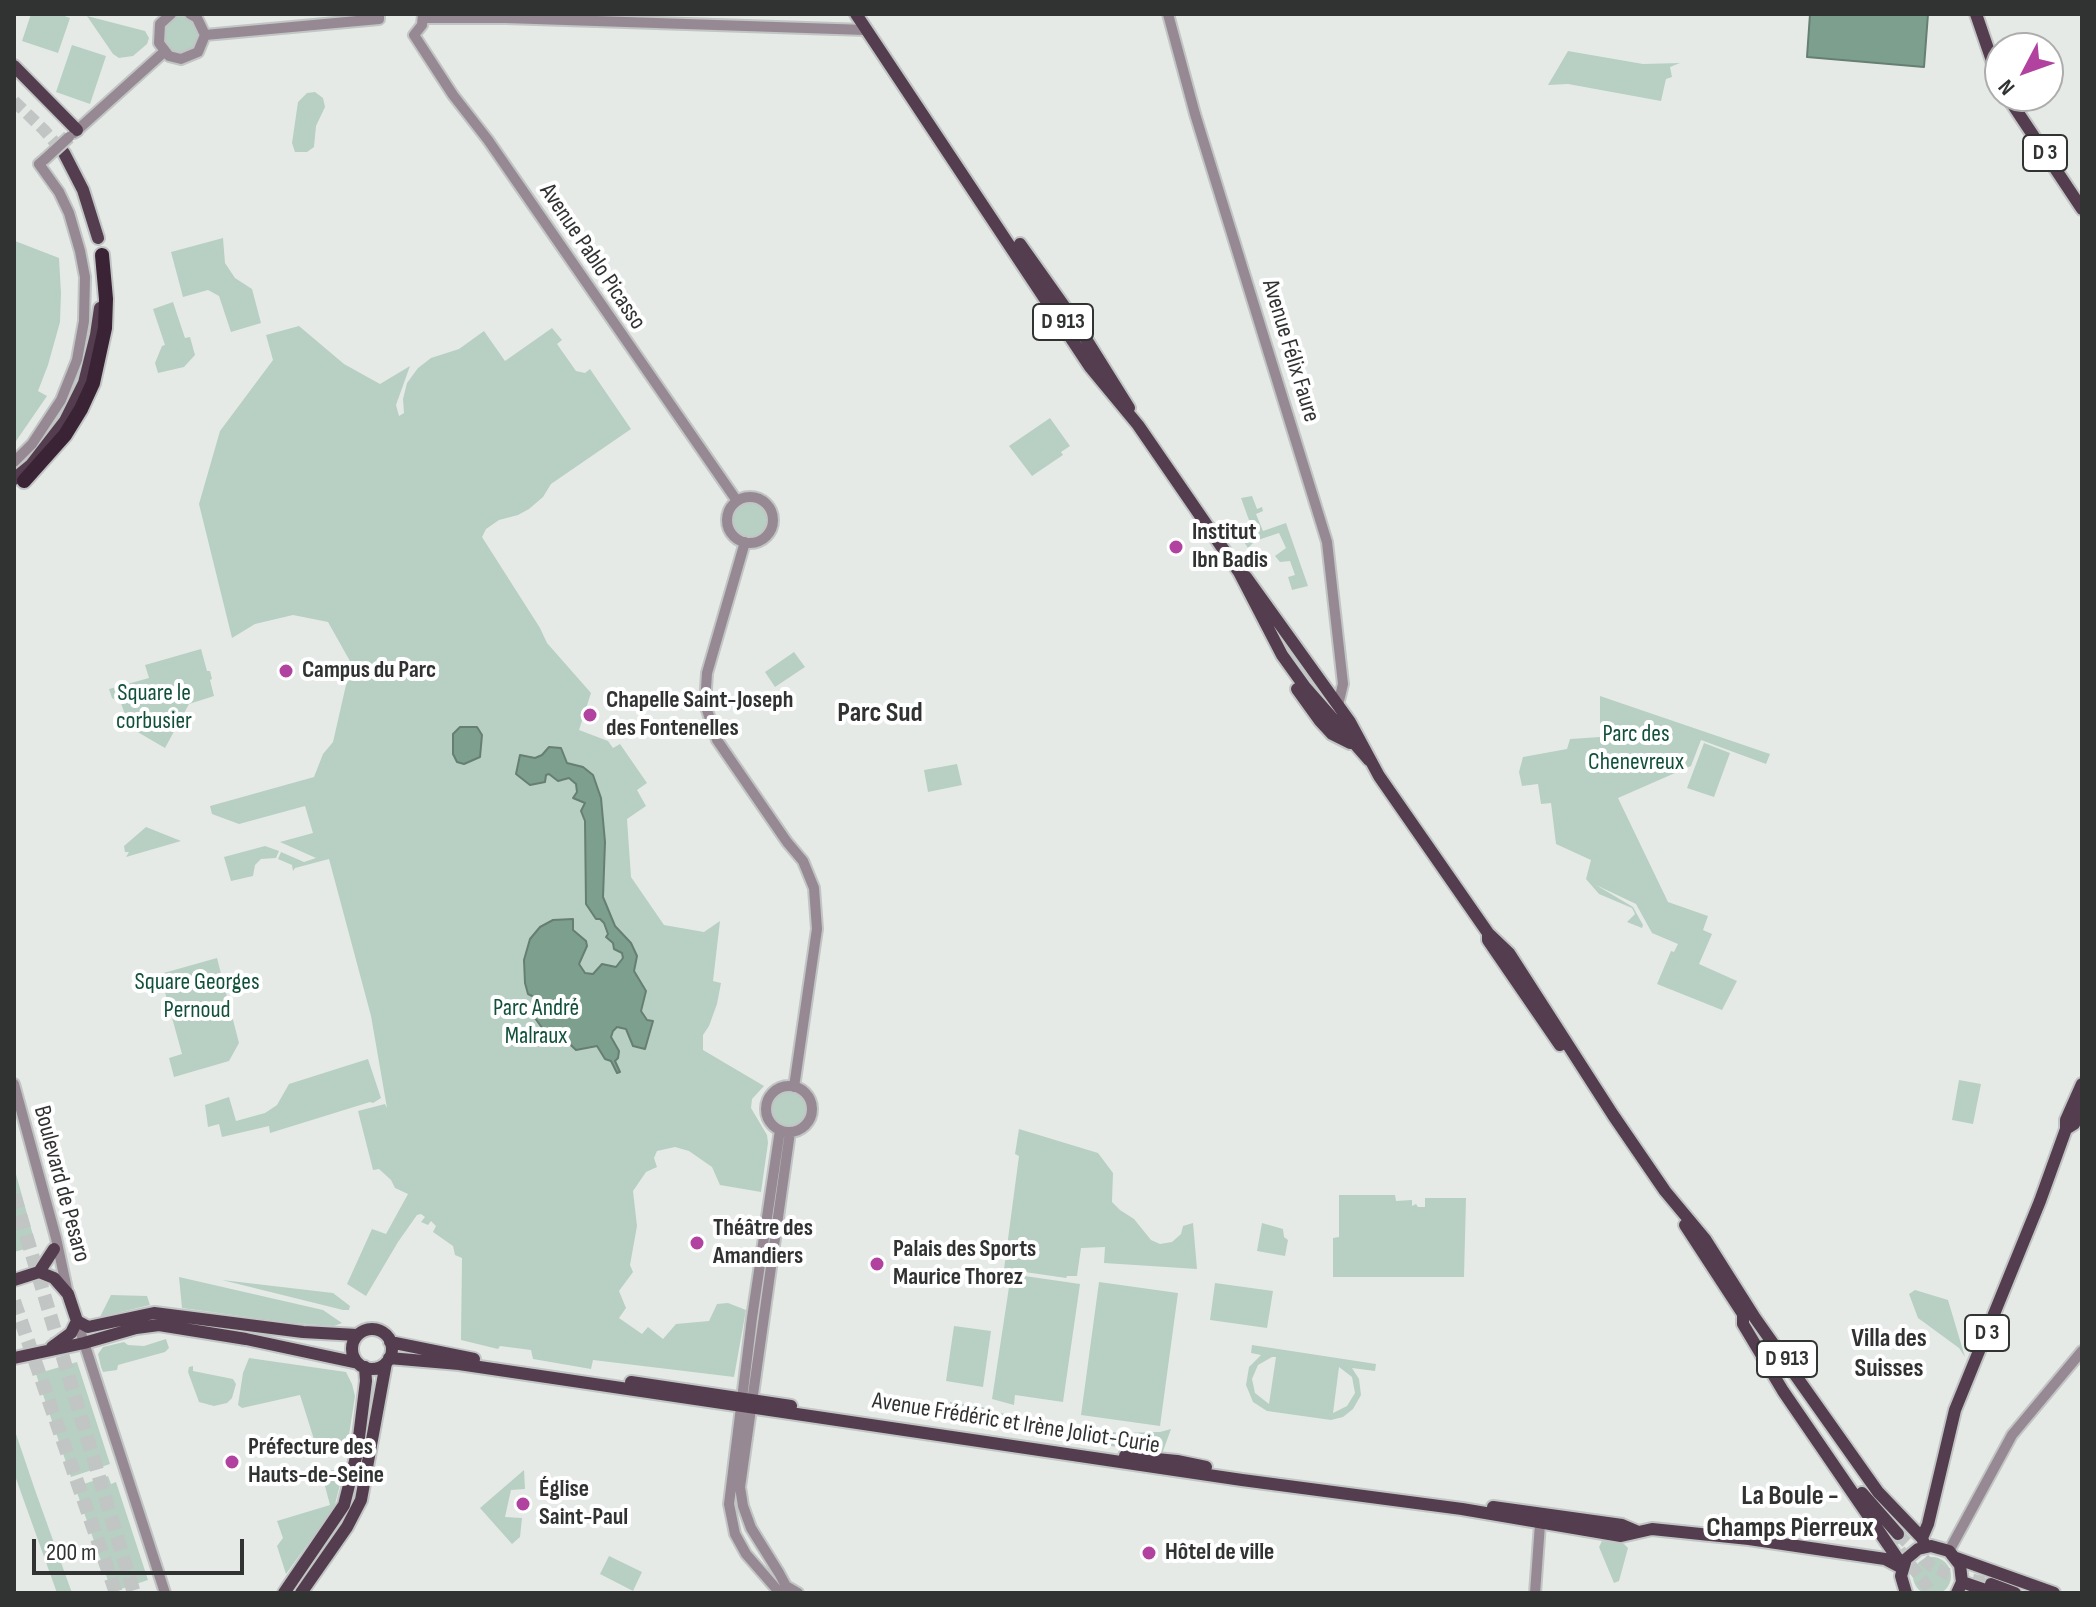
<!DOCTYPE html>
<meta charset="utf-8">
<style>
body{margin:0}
#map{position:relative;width:2096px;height:1607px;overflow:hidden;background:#e5eae7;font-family:"Sofia Sans Condensed",sans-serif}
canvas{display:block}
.frame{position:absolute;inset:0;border:16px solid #313332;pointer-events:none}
.north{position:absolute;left:1984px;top:32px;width:80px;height:80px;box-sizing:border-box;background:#fff;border:2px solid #adadad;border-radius:50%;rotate:229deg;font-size:22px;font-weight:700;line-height:32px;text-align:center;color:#313332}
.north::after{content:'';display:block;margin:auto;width:28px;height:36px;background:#b1429f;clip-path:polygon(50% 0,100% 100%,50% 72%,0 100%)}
.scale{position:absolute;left:32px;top:1539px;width:212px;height:36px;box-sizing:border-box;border:4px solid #313332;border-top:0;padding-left:10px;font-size:24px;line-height:28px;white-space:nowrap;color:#313332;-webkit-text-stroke:6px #fff;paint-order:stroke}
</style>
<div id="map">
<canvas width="2096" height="1607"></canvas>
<div class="frame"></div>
<div class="north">N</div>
<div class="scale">200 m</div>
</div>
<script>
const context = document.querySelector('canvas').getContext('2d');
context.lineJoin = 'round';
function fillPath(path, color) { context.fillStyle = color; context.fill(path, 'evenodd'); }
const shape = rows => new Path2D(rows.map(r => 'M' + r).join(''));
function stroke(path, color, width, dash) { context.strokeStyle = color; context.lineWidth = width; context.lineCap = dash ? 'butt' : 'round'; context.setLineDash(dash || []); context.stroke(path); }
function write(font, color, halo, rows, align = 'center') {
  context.font = font + ' "Sofia Sans Condensed",sans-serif'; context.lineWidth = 8; context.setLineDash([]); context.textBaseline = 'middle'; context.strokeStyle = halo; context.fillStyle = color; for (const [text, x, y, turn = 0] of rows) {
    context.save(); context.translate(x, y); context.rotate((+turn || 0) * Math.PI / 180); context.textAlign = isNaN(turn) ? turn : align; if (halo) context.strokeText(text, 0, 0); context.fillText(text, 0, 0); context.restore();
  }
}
fillPath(shape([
 [31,14,59,14,70,18,58,53,22,41],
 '162 35a19 19 0 1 1 38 0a19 19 0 1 1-38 0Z',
 [87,16,145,31,149,38,147,44,133,56,119,58,113,54],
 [72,45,106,56,90,104,56,92],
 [1568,51,1643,64,1680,63,1670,67,1672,77,1666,79,1661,101,1568,84,1548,85],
 [315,92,323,98,325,107,316,126,314,147,307,152,295,152,292,143,298,102,307,93],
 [223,238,225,263,235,278,252,289,261,323,231,332,219,296,208,290,183,297,171,252],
 [15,241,59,258,61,293,60,322,48,365,38,391,47,396,14,444],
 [173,302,185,338,190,337,195,355,184,367,158,373,155,363,162,346,165,345,153,309],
 [299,326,344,364,380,384,410,366,396,405,399,416,404,413,403,399,407,383,418,368,431,358,459,349,484,331,505,361,552,328,562,340,557,344,576,371,585,373,590,369,631,429,551,484,543,497,529,509,518,515,499,520,486,529,482,537,540,628,547,643,591,693,579,730,608,741,613,748,620,744,647,783,637,790,646,806,627,819,631,877,664,925,704,932,720,921,713,981,721,983,717,1004,709,1026,703,1035,703,1050,764,1086,752,1099,751,1108,767,1135,768,1143,761,1192,720,1185,712,1167,689,1151,675,1147,657,1151,654,1158,657,1167,646,1172,633,1191,637,1226,630,1265,633,1272,619,1291,626,1308,619,1318,642,1334,648,1327,663,1339,676,1324,709,1321,717,1304,728,1303,746,1310,734,1377,593,1360,591,1369,533,1359,531,1350,500,1346,498,1349,461,1340,462,1258,455,1255,453,1246,433,1232,436,1226,431,1221,428,1225,421,1222,425,1217,421,1214,417,1215,398,1242,366,1296,347,1284,372,1229,386,1234,408,1194,395,1188,391,1180,379,1169,373,1170,358,1111,385,1104,387,1108,371,1016,329,859,295,868,293,871,292,865,278,859,281,852,304,862,316,858,280,842,313,833,305,806,239,824,212,814,210,806,314,777,323,754,333,742,351,663,328,622,293,615,255,624,232,638,199,504,220,431,273,360,266,335],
 [1050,418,1070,446,1061,452,1063,455,1032,476,1009,446],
 [1252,496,1257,509,1262,507,1263,511,1256,514,1263,531,1286,523,1308,586,1292,590,1288,577,1295,575,1290,561,1280,562,1275,556,1286,548,1279,533,1255,541,1248,548,1244,542,1254,534,1241,498],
 '730 520a19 19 0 1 1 38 0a19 19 0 1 1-38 0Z',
 [201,649,207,671,210,671,212,679,210,680,214,696,189,704,165,748,129,727,121,703,112,698,109,689,149,678,145,665],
 [794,652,805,667,775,687,765,672],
 [1600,696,1770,754,1766,764,1701,740,1691,766,1618,798,1668,902,1708,916,1703,930,1712,934,1699,964,1737,981,1722,1010,1657,984,1671,951,1674,952,1678,944,1652,933,1636,904,1596,885,1633,907,1643,925,1642,928,1627,922,1635,914,1632,908,1599,894,1586,879,1591,860,1556,844,1551,803,1541,804,1538,784,1522,786,1519,772,1523,757,1567,749,1570,739,1600,737],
 [1704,743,1730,753,1714,797,1687,788],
 [957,764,962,785,928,792,924,770],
 [146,827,181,841,126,857,129,852,125,852,124,846],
 [265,846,279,851,276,858,261,859,255,865,253,876,231,881,224,857],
 [217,958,239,1043,229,1061,174,1077,169,1058,182,1054,160,974],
 [368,1059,381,1098,373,1103,370,1102,270,1133,269,1126,222,1137,219,1124,208,1127,205,1105,229,1097,236,1121,265,1113,277,1105,289,1084],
 [1959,1080,1981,1084,1973,1124,1952,1120],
 '770 1109a19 19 0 1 1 38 0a19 19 0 1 1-38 0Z',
 [1019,1129,1098,1153,1113,1173,1112,1202,1120,1210,1134,1219,1151,1240,1160,1244,1172,1242,1181,1234,1183,1226,1193,1223,1197,1269,1104,1263,1105,1247,1081,1248,1077,1276,1067,1276,1066,1278,1004,1269,1019,1156,1015,1154],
 [14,1167,36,1246,14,1252],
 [1339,1195,1395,1195,1396,1201,1412,1200,1412,1206,1416,1204,1418,1207,1425,1207,1425,1198,1466,1198,1464,1277,1333,1277,1333,1238,1339,1237],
 [1262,1223,1283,1229,1284,1237,1288,1240,1285,1256,1257,1251],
 [1011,1274,1080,1284,1063,1402,1015,1395,1014,1405,992,1399],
 [179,1277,323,1310,342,1323,334,1326,292,1323,182,1308],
 [222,1280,333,1293,350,1306,349,1310,343,1310],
 [1099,1282,1178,1293,1160,1426,1081,1415],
 [1215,1283,1273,1291,1267,1328,1210,1320],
 [1915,1290,1948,1300,1965,1357,1959,1348,1918,1318,1909,1294],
 [111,1295,147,1296,150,1305,100,1317],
 [954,1326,991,1331,983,1387,946,1381],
 [166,1339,169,1348,165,1352,118,1365,117,1370,103,1372,101,1367,98,1354,103,1347,124,1342,128,1345,144,1346],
 [1252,1345,1376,1364,1375,1371,1352,1368,1359,1379,1361,1395,1353,1409,1343,1417,1331,1420,1267,1411,1253,1402,1246,1385,1249,1367,1261,1355,1251,1353],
 [1272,1357,1276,1357,1269,1404,1255,1393,1252,1379,1258,1365],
 [1339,1367,1352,1377,1355,1393,1347,1406,1333,1413],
 [249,1358,346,1372,352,1384,355,1396,347,1448,342,1454,318,1452,300,1395,242,1408,238,1405,243,1373],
 [77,1362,110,1464,71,1477,36,1374],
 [193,1366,193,1371,233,1379,236,1384,232,1398,227,1403,214,1406,199,1402,188,1372,189,1367],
 [950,1402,979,1406,1011,1416,1119,1433,1160,1432,1171,1429,1162,1454,958,1422,949,1411],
 [14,1428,35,1490,72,1593,57,1593,14,1473],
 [336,1470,342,1477,334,1508,286,1574,277,1546,283,1538,277,1521,330,1505,321,1471],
 [524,1470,525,1489,511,1490,505,1517,522,1518,520,1537,512,1544,480,1508],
 [108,1476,111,1484,116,1482,148,1580,112,1592,75,1487],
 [1602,1541,1624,1544,1628,1548,1619,1581,1614,1583,1599,1547],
 [609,1556,642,1572,633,1591,600,1574],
 '1913 1576a19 19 0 1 1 38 0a19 19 0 1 1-38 0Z'
]), '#b7d0c3');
const water = shape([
 [1810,14,1928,14,1924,67,1807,57,1810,14],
 [460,727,477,727,482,735,480,757,464,764,457,762,453,754,453,734,460,727],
 [549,747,561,748,567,763,583,767,593,775,601,798,605,842,603,897,615,926,631,943,637,956,634,971,646,991,641,1011,647,1020,653,1021,645,1049,633,1046,626,1029,617,1027,613,1031,611,1037,619,1051,618,1058,615,1061,620,1072,617,1073,611,1061,605,1059,597,1046,576,1050,556,1031,545,1032,535,1018,538,1004,534,997,528,994,525,983,524,960,530,939,540,927,553,920,573,919,573,930,586,941,587,946,579,964,585,973,593,974,602,964,616,967,623,958,622,953,614,949,613,943,606,937,608,934,604,923,600,919,596,919,586,904,585,821,581,811,585,803,573,798,577,792,576,784,569,778,558,781,549,774,546,775,545,782,530,785,516,774,520,755,535,758,542,755,549,747]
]);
fillPath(water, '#7da08e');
stroke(water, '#667f72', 2);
stroke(shape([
 [14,101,44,130,64,153],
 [1898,1534,1931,1566,1948,1574,1991,1584],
 [1889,1536,1932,1593]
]), '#c1c5c3', 12, [12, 6]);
stroke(shape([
 [14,1195,134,1593],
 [14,1301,116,1593]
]), '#c1c5c3', 14, [14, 7]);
const minor = shape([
 [171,14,160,24,159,43,169,56,181,59,198,52,205,35,197,18,190,14],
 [423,14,422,25,414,35,453,95,488,140,737,501],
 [1168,14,1195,114,1327,542,1343,684,1338,705],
 [424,18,506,18,866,30],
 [205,35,379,19,379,14],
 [74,133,164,52],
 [14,462,32,444,61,400,77,360,84,321,85,277,80,251,69,213,59,192,39,164,45,159],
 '727 520a23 23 0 1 1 46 0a23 23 0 1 1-46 0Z',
 [745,542,707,673,705,704,717,740,787,842,803,861,814,888,817,929,794,1087],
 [14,1084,56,1238,68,1294],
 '766 1109a23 23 0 1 1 46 0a23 23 0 1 1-46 0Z',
 [780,1130,752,1318,729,1504,735,1534,746,1554,780,1593],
 [77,1321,165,1593],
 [1949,1551,2012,1435,2082,1351],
 [786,1586,798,1593],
 [786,1593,786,1586,779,1573,751,1528,743,1506,740,1487,790,1132],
 [1535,1593,1540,1524]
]);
const major = shape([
 [856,14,1090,367,1138,425,1239,572,1282,655,1305,687,1369,760],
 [1976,14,2000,84],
 [14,66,77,130],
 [2007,96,2082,209],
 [64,153,83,190,98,238],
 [1020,244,1076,323,1129,408],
 [14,479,31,465,65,421,84,383,96,335,100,308],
 [1246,577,1350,722,1379,776,1488,933,1488,940,1560,1045],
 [1297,689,1320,721,1332,734,1350,743],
 [1488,933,1509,953,1613,1115,1665,1191,1705,1239,1755,1318,1878,1492,1922,1538,1925,1546],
 [2066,1129,2074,1124,2082,1106],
 [1685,1225,1743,1314,1743,1324,1783,1391,1902,1565],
 [39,1272,54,1249],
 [14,1280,39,1272,54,1278,68,1294,77,1321],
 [77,1321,88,1327,154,1313,303,1332,357,1335],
 '352 1349a20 20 0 1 1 40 0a20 20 0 1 1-40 0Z',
 [390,1342,474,1359],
 [52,1347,71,1333,77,1321],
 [14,1358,84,1343,136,1328,159,1325,246,1339,358,1363],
 [389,1358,459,1364,1242,1480,1462,1509,1621,1536,1652,1529,1749,1539,1885,1559,1902,1568],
 [631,1382,791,1406],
 [1125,1456,1177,1461,1206,1467],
 [1862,1493,1898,1534],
 [1493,1507,1622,1525,1636,1531],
 [1922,1538,1928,1524,1955,1410,2040,1201,2066,1129,2066,1120,2082,1084],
 [1956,1558,2054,1593],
 [1962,1582,1994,1593],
 [1991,1584,2015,1593],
 [284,1593,344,1505,357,1453,366,1381,365,1367],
 [301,1593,347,1527,361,1500,386,1363],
 [1906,1593,1901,1576,1906,1559,1918,1549,1931,1546,1949,1551,1960,1565,1962,1582,1957,1593]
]);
const highway = shape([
 [24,481,65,435,81,409,93,383,105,328,106,299,102,255]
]);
stroke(minor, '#c1c5c3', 14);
stroke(major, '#c1c5c3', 16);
stroke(highway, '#c1c5c3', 18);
stroke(minor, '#968993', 10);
stroke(major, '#533d4e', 12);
stroke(highway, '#3b2336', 14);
const minorBridge = shape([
 [45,159,69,137]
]);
stroke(minorBridge, '#c1c5c3', 14, []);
stroke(minorBridge, '#968993', 10);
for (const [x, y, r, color] of [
 [1176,547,8,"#b1429f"],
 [286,671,8,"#b1429f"],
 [590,715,8,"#b1429f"],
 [697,1243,8,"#b1429f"],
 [877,1264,8,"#b1429f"],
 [232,1462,8,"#b1429f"],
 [523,1504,8,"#b1429f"],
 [1149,1553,8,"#b1429f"]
]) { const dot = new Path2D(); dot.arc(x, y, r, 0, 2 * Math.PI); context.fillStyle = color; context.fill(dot); stroke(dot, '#fff', 3); }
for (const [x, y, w] of [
 [2045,153,44],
 [1063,322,60],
 [1987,1333,44],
 [1787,1359,60]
]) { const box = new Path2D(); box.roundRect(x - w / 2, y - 18, w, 36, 6); context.fillStyle = '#fff'; context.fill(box); stroke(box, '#313332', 2); }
write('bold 22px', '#313332', null, [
 ["D 3",2045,153],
 ["D 913",1063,322],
 ["D 3",1987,1333],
 ["D 913",1787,1359]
]);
write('24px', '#313332', '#fff', [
 ["Avenue Pablo Picasso",592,257,56],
 ["Avenue Félix Faure",1290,351,73],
 ["Boulevard de Pesaro",61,1184,75],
 ["Avenue Frédéric et Irène Joliot-Curie",1016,1424,9]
]);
write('bold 24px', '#313332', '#fff', [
 ["Institut",1192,533],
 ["Ibn Badis",1192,561],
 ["Campus du Parc",302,671],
 ["Chapelle Saint-Joseph",606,701],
 ["des Fontenelles",606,729],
 ["Théâtre des",713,1229],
 ["Amandiers",713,1257],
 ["Palais des Sports",893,1250],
 ["Maurice Thorez",893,1278],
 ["Préfecture des",248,1448],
 ["Hauts-de-Seine",248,1476],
 ["Église",539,1490],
 ["Saint-Paul",539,1518],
 ["Hôtel de ville",1165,1553]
], 'left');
write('24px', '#125139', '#fff', [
 ["Square le",154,694],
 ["corbusier",154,722],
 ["Parc des",1636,735],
 ["Chenevreux",1636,763],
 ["Square Georges",197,983],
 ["Pernoud",197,1011],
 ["Parc André",536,1009],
 ["Malraux",536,1037]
]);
write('bold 26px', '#313332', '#fff', [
 ["Villa des",1889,1339],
 ["Suisses",1889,1369]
]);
write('bold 28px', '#313332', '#fff', [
 ["Parc Sud",880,714],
 ["La Boule -",1790,1497],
 ["Champs Pierreux",1790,1529]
]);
</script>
